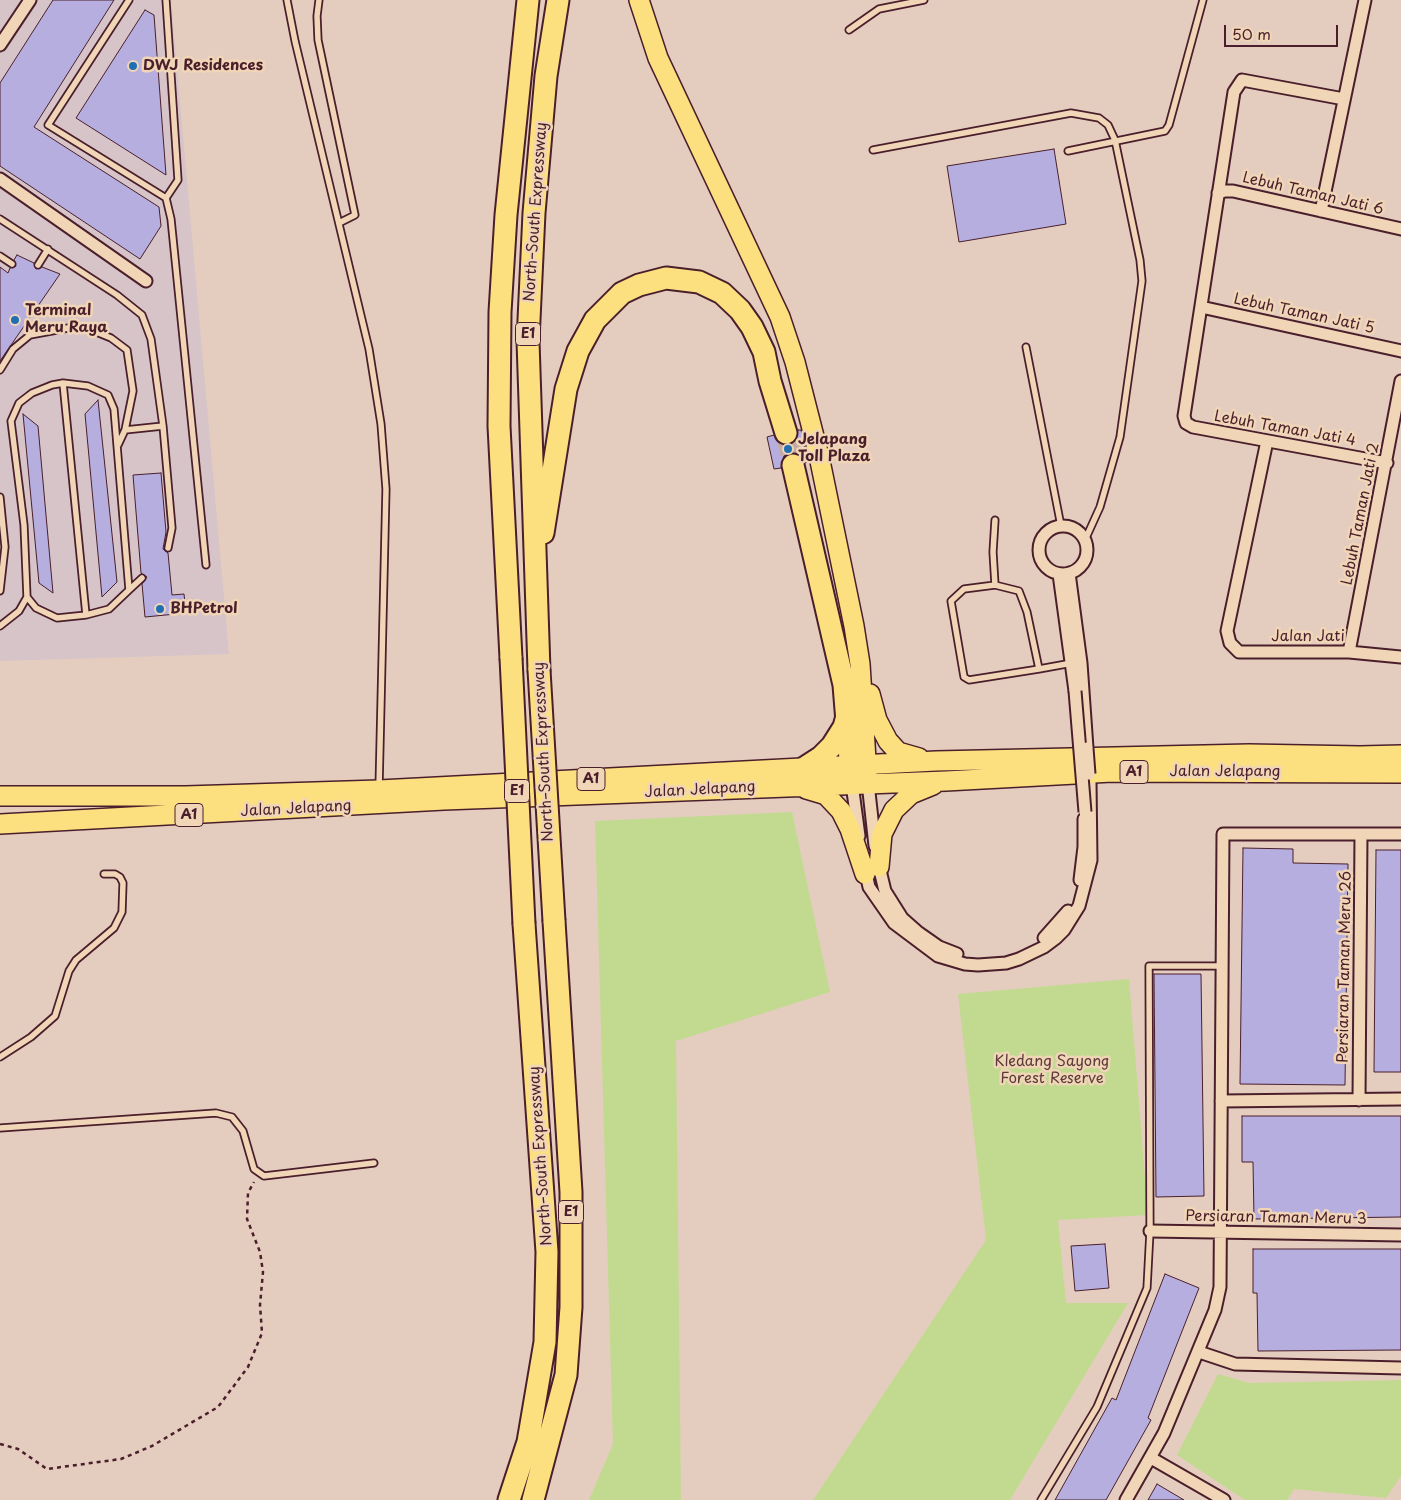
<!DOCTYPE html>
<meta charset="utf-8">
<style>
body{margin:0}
#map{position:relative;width:1401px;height:1500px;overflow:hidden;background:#e4cdbf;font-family:"Playpen Sans",sans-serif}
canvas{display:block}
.scale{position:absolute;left:1224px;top:25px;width:114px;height:22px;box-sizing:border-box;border:2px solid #4a1f2b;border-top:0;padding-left:6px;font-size:15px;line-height:18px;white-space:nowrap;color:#4a1f2b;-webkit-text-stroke:4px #f0d5b7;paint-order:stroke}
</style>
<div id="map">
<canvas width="1401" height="1500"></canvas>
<div class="scale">50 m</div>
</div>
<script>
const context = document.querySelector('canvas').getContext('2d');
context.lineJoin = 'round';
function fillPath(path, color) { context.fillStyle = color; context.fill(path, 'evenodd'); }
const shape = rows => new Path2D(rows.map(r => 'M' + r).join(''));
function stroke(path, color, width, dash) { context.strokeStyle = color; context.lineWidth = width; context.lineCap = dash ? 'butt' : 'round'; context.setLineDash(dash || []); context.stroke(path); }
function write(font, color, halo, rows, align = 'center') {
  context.font = font + ' "Playpen Sans",sans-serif'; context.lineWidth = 5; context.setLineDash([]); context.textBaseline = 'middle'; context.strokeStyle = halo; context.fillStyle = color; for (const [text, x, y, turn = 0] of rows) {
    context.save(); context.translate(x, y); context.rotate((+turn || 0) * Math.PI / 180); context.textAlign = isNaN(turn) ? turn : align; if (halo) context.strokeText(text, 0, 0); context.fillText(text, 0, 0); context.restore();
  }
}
fillPath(shape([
 [0,0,171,0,229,654,0,661]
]), '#d6c4c9');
fillPath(shape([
 [792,812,830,992,676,1041,681,1500,589,1500,613,1444,595,821],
 [1129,979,1148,1215,1058,1220,1066,1303,1128,1303,1010,1500,813,1500,986,1240,958,994],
 [1218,1374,1249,1383,1401,1380,1401,1476,1386,1498,1294,1489,1287,1500,1245,1500,1177,1455]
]), '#c2da90');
const building = shape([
 [53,0,114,0,34,127,159,207,161,226,140,259,0,166,0,83,53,0],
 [145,10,154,15,166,175,76,118,145,10],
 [1054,149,1066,224,959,242,947,166,1054,149],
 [17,255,34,263,36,269,42,267,60,274,0,361,0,267,8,273,10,268,16,266,14,260,17,255],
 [98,400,117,582,102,597,85,414,98,400],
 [23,414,38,426,53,593,39,583,23,414],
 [798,430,801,430,808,462,805,463,797,453,791,453,784,456,781,468,774,469,767,437,774,435,778,442,789,445,795,441,798,430],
 [161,473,166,532,163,549,168,553,172,595,184,594,186,613,145,617,142,584,147,577,141,573,133,475,161,473],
 [1243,848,1293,849,1293,863,1348,864,1345,1085,1240,1084,1243,848],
 [1376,850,1401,850,1401,1072,1374,1072,1376,850],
 [1154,974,1201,974,1204,1196,1156,1197,1154,974],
 [1242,1116,1401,1116,1401,1217,1254,1219,1253,1162,1242,1162,1242,1116],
 [1105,1244,1109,1288,1075,1291,1071,1246,1105,1244],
 [1253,1249,1401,1249,1401,1350,1258,1351,1257,1293,1253,1293,1253,1249],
 [1165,1274,1199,1288,1148,1418,1151,1420,1106,1500,1055,1500,1112,1398,1116,1400,1165,1274],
 [1157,1484,1184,1500,1148,1500,1157,1484]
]);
fillPath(building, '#b6aedf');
stroke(building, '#4a1f2b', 1);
stroke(shape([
 [786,433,793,465]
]), '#c5aaa1', 21, [21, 11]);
const service = shape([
 [129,0,48,125,166,198,171,219,206,565],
 [166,0,178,180,166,198],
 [287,0,295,41,369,349,381,424,386,489,379,788],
 [319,0,317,16,318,40,355,215,339,223],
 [849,30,879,9,924,0],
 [873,150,1071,113,1099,118,1108,125,1115,140,1140,260,1142,281,1120,437,1100,507,1085,540],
 [1068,151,1165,131,1169,125,1203,0],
 [0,219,117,295,142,315,151,339,163,426,172,528,168,548],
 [0,256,12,264],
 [38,265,48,249],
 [1026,347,1061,526],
 [0,370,13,349,30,335,68,328,89,329,111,338,127,350,133,391,125,430,118,445],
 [63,383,86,615],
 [125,430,163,426],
 [0,497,5,547,0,591],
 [995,520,993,552,995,585],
 [129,590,142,578],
 [0,626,19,611,27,597,24,525,11,421,19,403,32,393,52,385,63,383,88,386,108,395,114,409,129,590,109,609,86,615,57,618,36,608,27,597],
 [1039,669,1027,612,1019,591,995,585,964,589,951,601,964,677,969,680,1039,669,1072,663],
 [0,1057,31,1037,55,1016,69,971,76,960,114,928,122,912,123,883,120,877,115,874,104,874],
 [0,1128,216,1113,232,1117,243,1131,254,1169,264,1176,374,1163],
 [1041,1500,1097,1407,1147,1288,1150,1231,1149,966,1222,966]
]);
const minor = shape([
 [0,45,30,0],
 [1344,99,1242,80,1234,92,1184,416,1186,423,1193,427,1387,463],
 [0,179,146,281],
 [1218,193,1225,191,1233,191,1401,229],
 [1321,211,1365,0],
 [1201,307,1401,351],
 [1267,441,1227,631,1230,643,1239,652,1349,652,1401,657],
 '1039 550a24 24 0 1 1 48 0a24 24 0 1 1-48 0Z',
 [1069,573,1081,663,1087,748],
 [1059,574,1075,691],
 [1349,652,1401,381],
 [868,783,875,846],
 [852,784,859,836],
 [878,862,885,891,902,918,919,933,939,947,957,954],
 [865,869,869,887,894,923,938,956,965,964,978,965,1006,963,1019,959,1044,947,1056,938,1064,930,1079,906,1091,860,1090,782],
 [1080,880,1084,847,1084,819],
 [1044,938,1068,911],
 [1359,1100,1361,834],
 [1221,1101,1401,1099],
 [1150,1231,1401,1235],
 [1199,1352,1235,1364,1401,1368],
 [1151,1458,1224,1500],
 [1126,1500,1164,1433,1215,1310,1220,1287,1223,834,1401,834]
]);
const primary = shape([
 [639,0,658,58,780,317,795,362,819,456,854,626,860,664,867,776],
 [870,694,877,720,888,741,898,752,919,758],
 [806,789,826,795,841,811,850,829,865,874],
 [0,796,186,796,379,790,936,761,1249,754,1360,756,1401,755],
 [0,824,444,800,946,781,1112,772,1401,773],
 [879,867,882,834,894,810,911,794,933,785]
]);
const motorway = shape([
 [793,465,844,685,852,784],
 [543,533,566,389,578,351,595,320,622,293,639,285,666,278,699,282,722,293,740,310,752,327,764,352,770,381,786,433],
 [511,658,499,426,500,312,506,215,528,0],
 [539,670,528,341,534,213,546,76,558,0],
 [804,768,821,757,832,746,844,727,847,716],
 [509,1500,528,1442,545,1342,547,1252,524,924],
 [533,1500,566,1375,571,1307,571,1192,554,921]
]);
stroke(service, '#4a1f2b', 9);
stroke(minor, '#4a1f2b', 15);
stroke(primary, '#4a1f2b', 22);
stroke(motorway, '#4a1f2b', 25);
stroke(shape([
 [0,1444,18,1449,47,1469,121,1459,152,1446,218,1407,248,1367,262,1333,260,1305,263,1272,260,1252,247,1219,248,1193,254,1182]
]), '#4a1f2b', 2.5, [4, 4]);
stroke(service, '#f0d5b7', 5.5);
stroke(minor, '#f0d5b7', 11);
stroke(primary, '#fce080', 19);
stroke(motorway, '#fce080', 21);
const minorBridge = shape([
 [1075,691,1085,812],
 [1087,748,1089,774]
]);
const motorwayBridge = shape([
 [511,658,524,924],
 [539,670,554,921]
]);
stroke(minorBridge, '#4a1f2b', 15, []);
stroke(motorwayBridge, '#4a1f2b', 25, []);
stroke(minorBridge, '#f0d5b7', 11);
stroke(motorwayBridge, '#fce080', 21);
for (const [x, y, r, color] of [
 [133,66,5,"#1f6fb2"],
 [15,320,5,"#1f6fb2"],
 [788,449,5,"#1f6fb2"],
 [160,609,5,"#1f6fb2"]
]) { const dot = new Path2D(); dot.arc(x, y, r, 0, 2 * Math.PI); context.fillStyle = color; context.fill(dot); stroke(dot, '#f0d5b7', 2); }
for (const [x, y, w] of [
 [528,334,25],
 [1134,772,28],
 [591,779,28],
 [517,791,25],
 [189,815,28],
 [571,1212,25]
]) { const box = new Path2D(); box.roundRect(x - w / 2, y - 11.5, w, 23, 4); context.fillStyle = '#f0d5b7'; context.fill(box); stroke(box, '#4a1f2b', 1); }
write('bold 14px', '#4a1f2b', null, [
 ["E1",528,334],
 ["A1",1134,772],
 ["A1",591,779],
 ["E1",517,791],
 ["A1",189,815],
 ["E1",571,1212]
]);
write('bold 15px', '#4a1f2b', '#f0d5b7', [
 ["DWJ Residences",143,66],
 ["Terminal",25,311],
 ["Meru Raya",25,328],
 ["Jelapang",798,440],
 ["Toll Plaza",798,457],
 ["BHPetrol",170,609]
], 'left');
write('15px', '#4a1f2b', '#f0d5b7', [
 ["Lebuh Taman Jati 6",1313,194,13],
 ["North–South Expressway",536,212,-86],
 ["Lebuh Taman Jati 5",1304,314,12],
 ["Lebuh Taman Jati 4",1285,429,10],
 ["Lebuh Taman Jati 2",1361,514,-79],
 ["Jalan Jati",1308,637],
 ["North–South Expressway",544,752,-93],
 ["Jalan Jelapang",1225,772],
 ["Jalan Jelapang",700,790,-3],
 ["Jalan Jelapang",296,809,-3],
 ["Persiaran Taman Meru 26",1345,967,-89],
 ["North–South Expressway",541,1156,-94],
 ["Persiaran Taman Meru 3",1276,1218,1]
]);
write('15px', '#5c3b3a', '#f0d5b7', [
 ["Kledang Sayong",1052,1062],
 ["Forest Reserve",1052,1079]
]);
</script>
